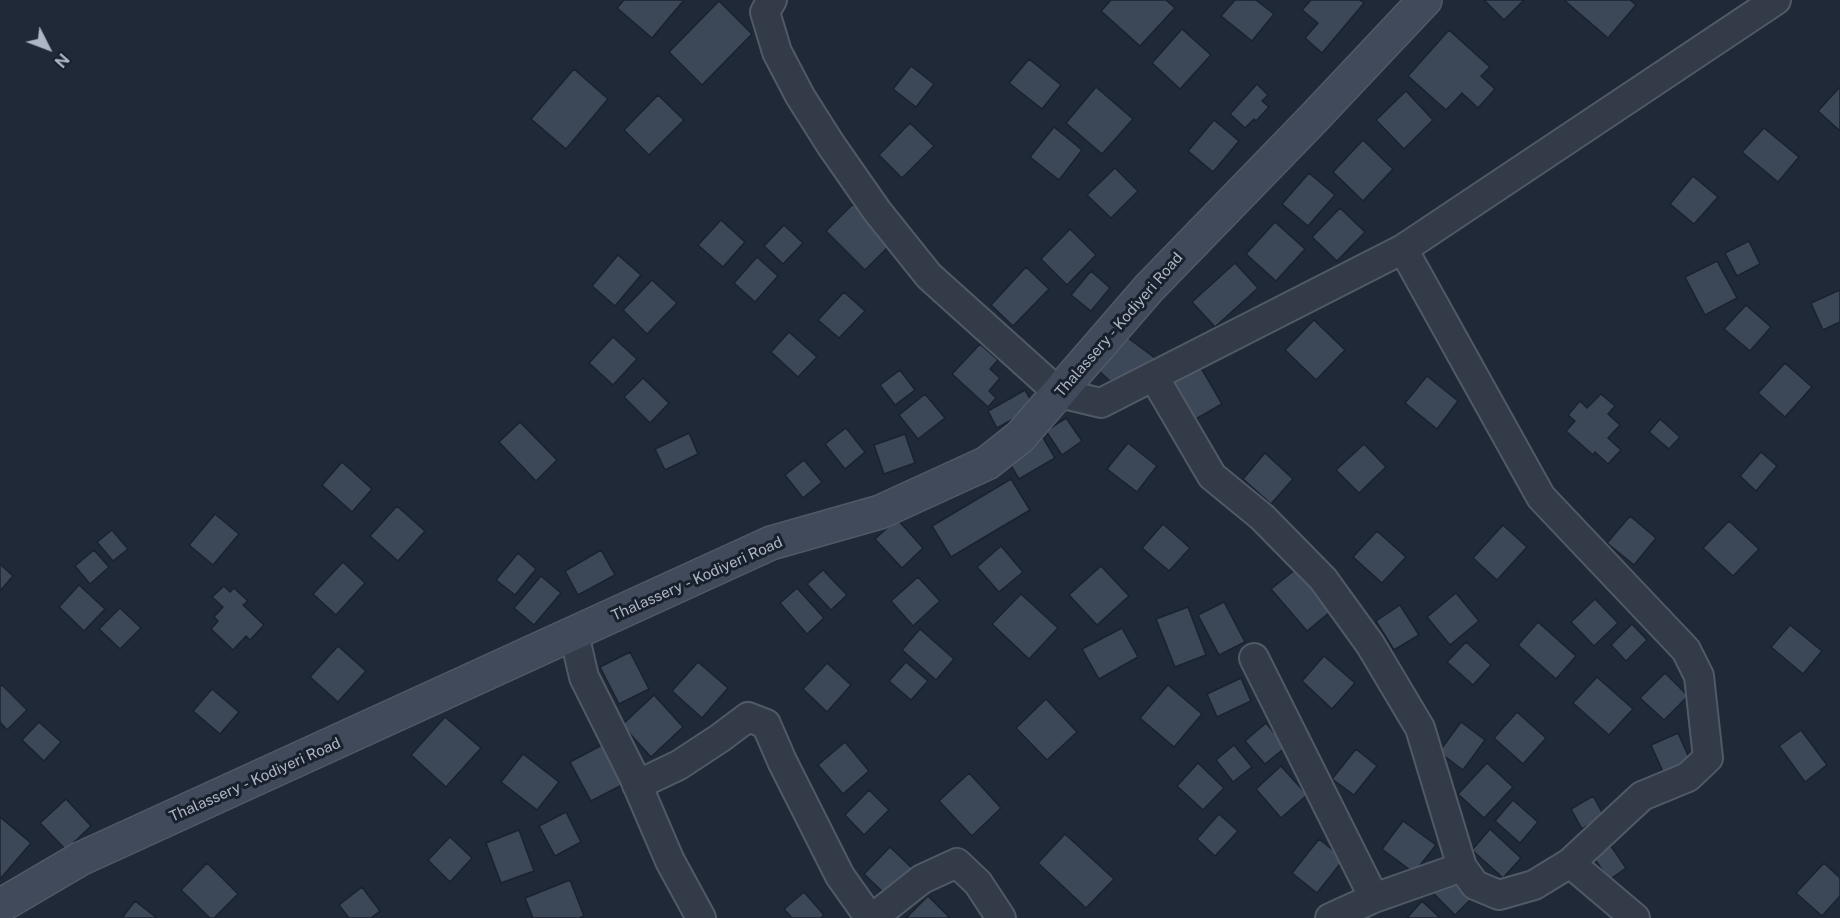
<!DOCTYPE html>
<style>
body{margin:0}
#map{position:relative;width:1840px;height:918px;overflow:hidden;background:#202938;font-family:"Public Sans",sans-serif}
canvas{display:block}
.north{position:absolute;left:18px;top:18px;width:60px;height:60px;-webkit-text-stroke:4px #19202d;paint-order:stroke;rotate:132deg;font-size:16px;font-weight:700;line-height:24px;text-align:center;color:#aeb6c5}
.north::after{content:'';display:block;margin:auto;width:21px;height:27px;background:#aeb6c5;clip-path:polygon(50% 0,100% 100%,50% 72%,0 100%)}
</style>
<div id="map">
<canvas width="1840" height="918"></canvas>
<div class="north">N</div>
</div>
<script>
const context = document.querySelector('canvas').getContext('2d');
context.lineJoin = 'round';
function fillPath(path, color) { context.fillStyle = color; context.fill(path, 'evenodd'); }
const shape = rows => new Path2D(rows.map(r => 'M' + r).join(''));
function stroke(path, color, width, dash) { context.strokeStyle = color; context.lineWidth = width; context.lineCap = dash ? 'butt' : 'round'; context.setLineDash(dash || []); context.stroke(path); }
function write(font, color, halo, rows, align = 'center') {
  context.font = font + ' "Public Sans",sans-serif'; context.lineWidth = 6; context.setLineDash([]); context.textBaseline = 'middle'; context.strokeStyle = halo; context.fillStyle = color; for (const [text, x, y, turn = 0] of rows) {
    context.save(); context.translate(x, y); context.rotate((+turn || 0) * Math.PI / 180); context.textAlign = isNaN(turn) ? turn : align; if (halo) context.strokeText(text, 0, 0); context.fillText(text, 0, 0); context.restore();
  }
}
const building = shape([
 [624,0,684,0,652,38,617,8,624,0],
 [1111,0,1166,0,1175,8,1140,46,1101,11,1111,0],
 [1235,0,1256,0,1274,14,1252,41,1221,16,1235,0],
 [1311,0,1360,0,1364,3,1322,53,1305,38,1318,23,1302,10,1311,0],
 [1484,0,1524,0,1504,20,1484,0],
 [1564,0,1630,0,1636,5,1608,38,1564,0],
 [719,1,752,34,702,85,669,52,719,1],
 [1182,29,1211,55,1180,89,1152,63,1182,29],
 [1449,30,1490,67,1481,76,1495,89,1478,108,1462,93,1446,110,1408,76,1449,30],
 [1029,59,1061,85,1042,109,1009,83,1029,59],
 [911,66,934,84,916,107,893,89,911,66],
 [574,69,608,99,566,149,531,119,574,69],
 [1257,84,1268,95,1262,101,1269,107,1256,121,1254,119,1245,128,1230,114,1257,84],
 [1096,87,1133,119,1102,154,1066,123,1096,87],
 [1840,87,1840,131,1818,111,1840,87],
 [1406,91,1433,120,1404,149,1376,120,1406,91],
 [658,95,684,120,649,155,624,130,658,95],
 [1214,120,1239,141,1213,172,1188,151,1214,120],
 [910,123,934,146,902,178,879,155,910,123],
 [1054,127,1082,150,1059,180,1030,157,1054,127],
 [1764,128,1799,157,1778,182,1742,152,1764,128],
 [1363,140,1393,169,1363,201,1333,172,1363,140],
 [1115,168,1138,191,1111,218,1087,195,1115,168],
 [1309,173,1335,195,1308,226,1282,204,1309,173],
 [1693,176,1718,197,1694,224,1670,204,1693,176],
 [853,204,892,243,865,270,826,231,853,204],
 [1340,208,1365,232,1337,261,1312,237,1340,208],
 [721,220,745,242,723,267,698,245,721,220],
 [1275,222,1305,249,1276,281,1246,254,1275,222],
 [784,225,803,243,783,264,764,246,784,225],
 [1070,229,1096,255,1067,285,1041,259,1070,229],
 [1749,241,1760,264,1737,276,1725,253,1749,241],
 [618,255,641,275,615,306,592,286,618,255],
 [757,257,778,276,755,302,734,283,757,257],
 [1717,261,1737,298,1705,315,1685,277,1717,261],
 [1235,263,1258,288,1215,327,1192,302,1235,263],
 [1026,267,1049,289,1013,326,991,305,1026,267],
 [1091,271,1110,288,1091,311,1071,295,1091,271],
 [652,280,677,303,647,334,623,310,652,280],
 [1840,290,1840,322,1823,330,1811,303,1840,290],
 [844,292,865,311,839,338,818,320,844,292],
 [1746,305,1771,327,1750,351,1724,329,1746,305],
 [1314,320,1345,350,1316,380,1285,350,1314,320],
 [789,332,817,357,798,377,771,352,789,332],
 [1124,335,1159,361,1110,381,1098,370,1124,335],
 [613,337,637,359,613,385,589,363,613,337],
 [980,344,998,360,990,369,1000,378,989,391,996,398,988,407,952,374,980,344],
 [1785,363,1812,387,1785,417,1758,393,1785,363],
 [1200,366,1222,404,1194,420,1172,383,1200,366],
 [900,370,915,390,895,405,880,385,900,370],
 [1427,376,1458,401,1437,429,1405,403,1427,376],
 [643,378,669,403,650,423,624,397,643,378],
 [1025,390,1035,407,997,428,988,411,1025,390],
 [925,394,945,418,918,439,899,415,925,394],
 [1601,394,1615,406,1608,414,1620,425,1608,438,1621,450,1608,464,1595,452,1593,455,1566,431,1575,421,1568,415,1580,401,1587,408,1601,394],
 [1066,418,1082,441,1062,455,1046,431,1066,418],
 [1660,419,1680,437,1669,449,1649,432,1660,419],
 [520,422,557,460,536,481,499,442,520,422],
 [846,428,865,452,845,469,825,444,846,428],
 [689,433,698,454,665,470,655,449,689,433],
 [905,434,915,463,884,474,874,445,905,434],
 [1042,436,1055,458,1019,479,1006,457,1042,436],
 [1128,443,1157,466,1137,492,1107,469,1128,443],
 [1364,444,1386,467,1359,493,1336,470,1364,444],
 [1761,452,1777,466,1756,491,1740,476,1761,452],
 [1265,453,1293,479,1271,504,1243,479,1265,453],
 [804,460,822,482,803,498,785,475,804,460],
 [342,462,372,489,352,512,322,485,342,462],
 [1011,479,1030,510,951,557,932,526,1011,479],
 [397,506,425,531,398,561,370,536,397,506],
 [215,514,239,534,213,565,189,545,215,514],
 [1630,516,1656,538,1634,565,1607,543,1630,516],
 [897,519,923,548,902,568,875,539,897,519],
 [1729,521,1759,549,1733,576,1703,548,1729,521],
 [1163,524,1190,548,1169,571,1142,548,1163,524],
 [1503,525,1527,547,1497,580,1473,558,1503,525],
 [112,530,128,549,113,561,97,542,112,530],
 [1377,531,1406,557,1382,583,1353,557,1377,531],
 [1001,546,1023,572,999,592,977,567,1001,546],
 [94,550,109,567,90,584,75,566,94,550],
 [601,550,615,575,578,595,565,571,601,550],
 [518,553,536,569,515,595,496,580,518,553],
 [343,562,365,583,336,615,313,594,343,562],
 [0,564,13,576,0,591,0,564],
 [1301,565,1336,607,1307,631,1271,589,1301,565],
 [1101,566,1129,596,1097,625,1069,595,1101,566],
 [823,570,847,595,831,610,807,584,823,570],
 [541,576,561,593,534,625,514,608,541,576],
 [918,577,940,601,913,626,891,601,918,577],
 [79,585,105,609,84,631,59,607,79,585],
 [224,586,230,592,234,588,248,601,243,605,264,625,250,640,246,636,233,650,211,629,218,621,214,617,223,607,212,597,224,586],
 [797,588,824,618,807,634,780,603,797,588],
 [1456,593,1479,621,1450,645,1427,617,1456,593],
 [1021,594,1058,628,1029,659,992,624,1021,594],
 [1595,599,1618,623,1594,646,1571,622,1595,599],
 [1224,602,1245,642,1219,655,1198,615,1224,602],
 [1400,605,1419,635,1394,650,1376,621,1400,605],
 [1188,607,1206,655,1175,667,1156,619,1188,607],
 [120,608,141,628,120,649,99,629,120,608],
 [1538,622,1576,656,1556,679,1518,645,1538,622],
 [1632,624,1647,640,1626,661,1611,645,1632,624],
 [1790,625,1822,651,1803,674,1771,647,1790,625],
 [1122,628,1138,657,1099,679,1082,649,1122,628],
 [920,629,954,659,936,680,902,650,920,629],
 [1466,642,1491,665,1473,685,1447,662,1466,642],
 [338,646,366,671,338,702,310,677,338,646],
 [630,652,649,689,619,704,600,667,630,652],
 [1324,656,1355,683,1332,709,1302,681,1324,656],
 [698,662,728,688,702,718,672,691,698,662],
 [906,662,928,681,911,700,889,681,906,662],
 [827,663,851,685,827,712,803,689,827,663],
 [1665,673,1688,696,1664,720,1640,698,1665,673],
 [1597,677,1633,709,1609,735,1573,703,1597,677],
 [1241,678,1251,701,1217,717,1207,694,1241,678],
 [2,685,27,710,7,730,0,722,0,686,2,685],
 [1168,685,1202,714,1174,747,1140,718,1168,685],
 [212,689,239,712,220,734,193,711,212,689],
 [654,695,683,727,651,757,622,725,654,695],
 [1046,699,1077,732,1047,760,1016,728,1046,699],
 [1517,712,1546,738,1523,764,1494,738,1517,712],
 [445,717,481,748,446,787,411,755,445,717],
 [39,722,61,742,44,761,22,740,39,722],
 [1461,722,1485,740,1463,770,1439,752,1461,722],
 [1266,723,1286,747,1265,764,1245,741,1266,723],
 [1801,730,1827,765,1805,782,1779,746,1801,730],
 [1678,733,1690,760,1663,772,1651,745,1678,733],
 [845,742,869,771,843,794,818,765,845,742],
 [604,744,624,784,591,801,570,762,604,744],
 [1234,745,1252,767,1233,782,1216,760,1234,745],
 [1356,749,1377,766,1354,795,1332,779,1356,749],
 [523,754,559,782,537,810,501,782,523,754],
 [1198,763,1224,788,1203,810,1177,786,1198,763],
 [1487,763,1513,787,1484,818,1458,794,1487,763],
 [1281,766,1307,795,1281,818,1256,789,1281,766],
 [969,773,1001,808,972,836,939,801,969,773],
 [869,790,889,810,864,835,845,815,869,790],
 [1593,796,1604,816,1582,829,1571,809,1593,796],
 [66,799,91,826,66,850,40,823,66,799],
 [1513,800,1538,822,1520,843,1495,821,1513,800],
 [566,812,581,842,555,856,539,826,566,812],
 [1219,814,1238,831,1215,856,1197,839,1219,814],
 [0,817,31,843,1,878,0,877,0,817],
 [1403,821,1436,845,1414,873,1382,849,1403,821],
 [1490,829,1521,858,1503,878,1472,850,1490,829],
 [519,830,534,871,501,883,486,843,519,830],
 [1065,834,1114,879,1086,908,1038,863,1065,834],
 [450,837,472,858,450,882,428,860,450,837],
 [1319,839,1344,859,1317,893,1292,873,1319,839],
 [1611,846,1626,868,1609,880,1594,858,1611,846],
 [890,847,912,868,886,895,864,874,890,847],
 [207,863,238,894,214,918,210,918,181,890,207,863],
 [1824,863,1840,878,1840,896,1822,916,1796,893,1824,863],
 [1448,876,1471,899,1455,915,1432,892,1448,876],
 [570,880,584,916,579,918,533,918,525,898,570,880],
 [362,887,380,911,371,918,349,918,339,905,362,887],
 [804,892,824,915,821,918,792,918,784,909,804,892],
 [928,896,950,918,906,918,928,896],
 [135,901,157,918,122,918,135,901],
 [1422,901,1440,918,1407,918,1422,901]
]);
fillPath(building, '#3c4758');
stroke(building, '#1b222f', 1.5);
const minor = shape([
 [772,0,765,12,777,52,800,96,831,145,877,211,929,276,1059,393,1101,403,1403,249,1776,0],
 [1154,377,1212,476,1262,517,1323,579,1370,644,1420,728,1462,867,1475,885,1499,895,1534,885,1570,863,1642,796,1688,777,1708,758,1699,676,1686,650,1541,497,1403,249],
 [574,634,584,677,633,775,670,861,701,918],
 [1254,658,1374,898],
 [637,785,679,765,720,738,748,717,766,724,782,761,840,876,867,914,879,913,922,879,957,863,978,883,1001,918],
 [1570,863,1635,918],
 [1330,918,1374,898,1462,867]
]);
const secondary = shape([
 [0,906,80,859,771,543,880,512,987,463,1020,437,1149,288,1312,120,1425,0]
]);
stroke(minor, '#515966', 32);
stroke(secondary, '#515966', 36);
stroke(minor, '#333b48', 28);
stroke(secondary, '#414a5b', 33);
write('15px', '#aeb6c5', '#19202d', [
 ["Thalassery - Kodiyeri Road",1119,325,-49],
 ["Thalassery - Kodiyeri Road",697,579,-24],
 ["Thalassery - Kodiyeri Road",255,780,-24]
]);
</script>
